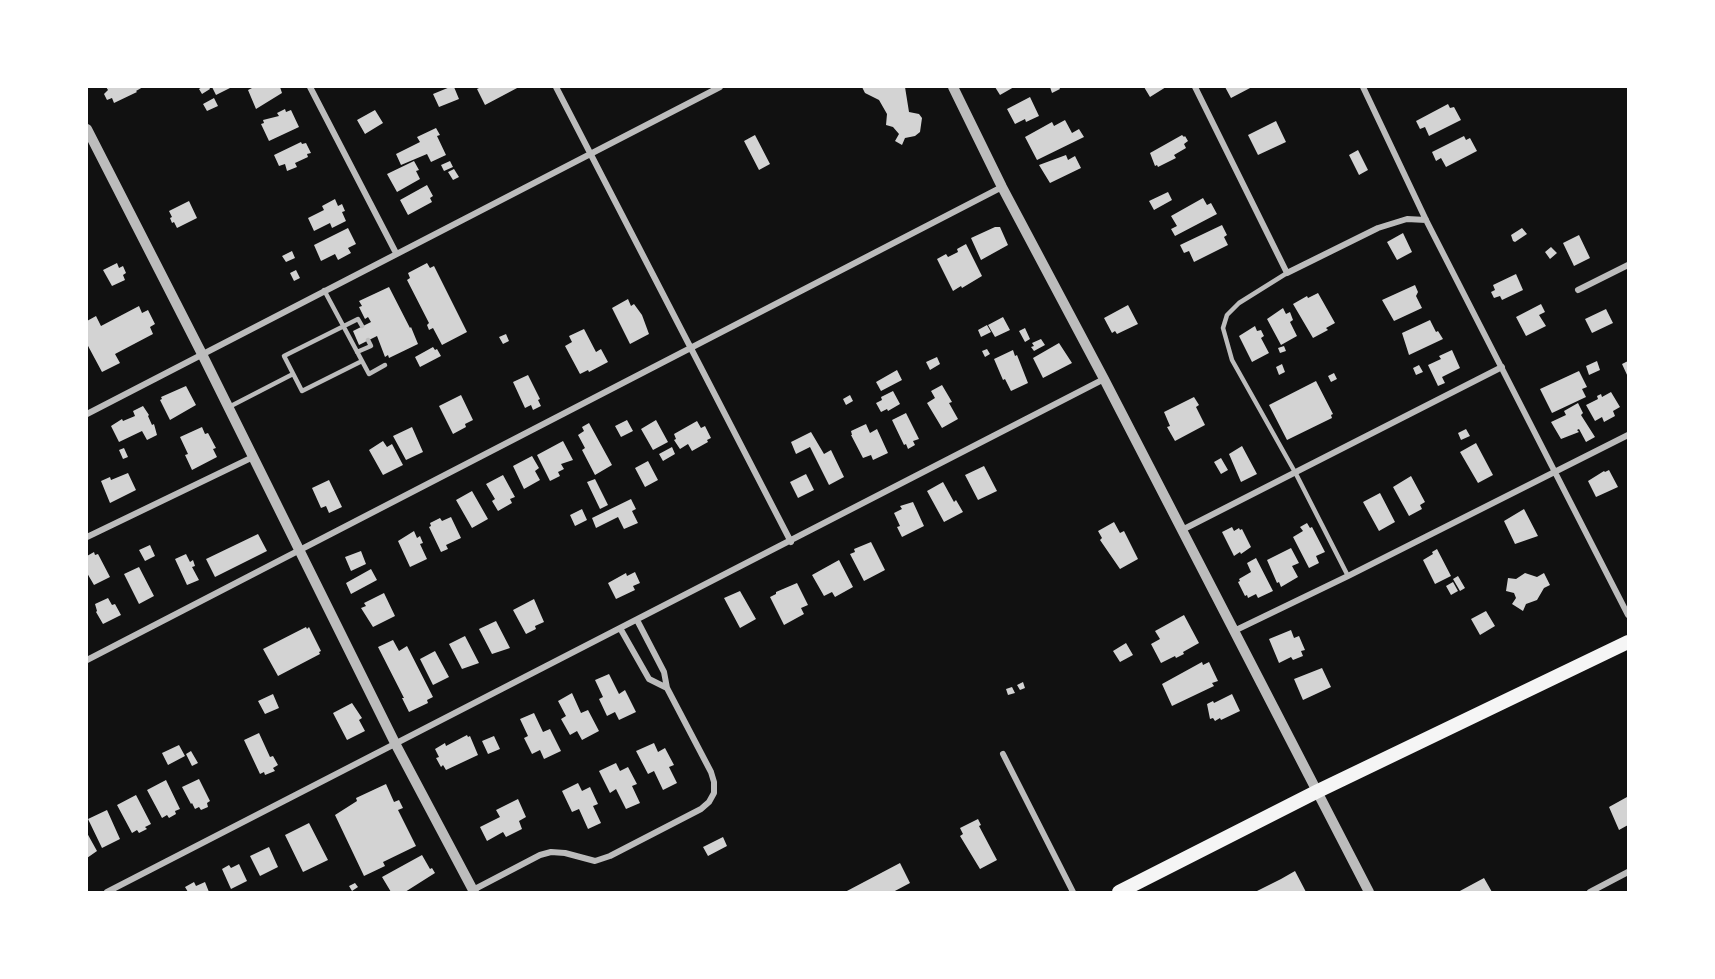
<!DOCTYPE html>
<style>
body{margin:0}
#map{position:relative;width:1715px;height:979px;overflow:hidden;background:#111;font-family:"Source Sans 3",sans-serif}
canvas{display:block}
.frame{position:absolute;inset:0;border:88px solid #fff;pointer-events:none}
</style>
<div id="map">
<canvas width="1715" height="979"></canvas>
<div class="frame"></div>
</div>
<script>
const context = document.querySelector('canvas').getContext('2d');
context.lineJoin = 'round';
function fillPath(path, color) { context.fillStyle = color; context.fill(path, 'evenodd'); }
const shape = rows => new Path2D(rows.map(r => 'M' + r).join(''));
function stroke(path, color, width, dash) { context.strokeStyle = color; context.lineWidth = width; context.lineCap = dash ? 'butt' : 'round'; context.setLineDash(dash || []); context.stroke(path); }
fillPath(shape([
 [106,87,143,87,136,91,137,92,114,103,112,98,107,100,104,94,108,90],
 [202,87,209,87,210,89,202,94,199,89],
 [212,87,232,87,216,95],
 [254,87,280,87,282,93,256,109,248,90],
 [450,87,454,87,459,99,439,107,433,94],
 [481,87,519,87,485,105,477,89],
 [862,87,905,87,909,112,919,114,922,118,920,132,915,136,905,138,902,145,895,141,899,134,893,127,886,125,887,114,879,100,865,93],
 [995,87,1014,87,1000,95],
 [1050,87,1059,87,1060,89,1052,93],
 [1144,87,1166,87,1150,97],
 [1225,87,1252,87,1231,98],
 [1030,97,1039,116,1026,122,1025,119,1015,124,1007,109],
 [214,98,218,106,207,111,203,104],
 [1448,104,1450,108,1454,107,1461,120,1429,136,1425,127,1420,129,1416,121],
 [285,109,286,112,291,110,299,127,269,141,261,124,264,123,263,120,279,116,277,113],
 [375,110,383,123,365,134,357,120],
 [1065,120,1072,133,1079,129,1084,137,1037,160,1025,137,1052,122,1054,126],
 [1276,121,1286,142,1258,155,1248,135],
 [436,128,440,135,437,136,446,155,431,162,427,154,401,165,396,154,420,142,417,137],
 [755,135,770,164,759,170,744,141],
 [1182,135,1184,137,1185,136,1188,141,1184,144,1186,148,1174,155,1176,158,1158,167,1157,165,1155,166,1150,153],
 [1464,136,1466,140,1470,138,1477,151,1446,167,1441,158,1436,161,1432,152],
 [301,142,302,144,306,143,311,153,307,154,308,157,295,163,297,167,287,171,285,164,279,166,274,155],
 [1358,150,1368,170,1359,175,1349,155],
 [1066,155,1068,160,1075,156,1081,168,1050,183,1039,165],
 [414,161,419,170,416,171,420,179,397,192,387,174],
 [450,161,453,167,444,171,441,165],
 [454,169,459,177,453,180,448,172],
 [427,185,433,196,430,198,432,202,408,215,400,200],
 [1168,192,1172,200,1154,210,1149,201],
 [1203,198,1207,205,1211,203,1217,214,1175,236,1171,229,1177,226,1171,216],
 [335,199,338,206,342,204,345,211,342,212,346,221,332,228,330,223,314,231,308,218,324,210,322,206],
 [189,201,197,218,177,228,174,222,172,223,170,218,172,217,169,211],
 [1222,225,1227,235,1224,237,1228,245,1194,262,1189,251,1184,253,1180,245],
 [995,227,1000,227,1008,245,981,260,971,238],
 [348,228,356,244,348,248,351,253,338,260,335,254,321,261,314,245],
 [1522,228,1527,234,1515,242,1513,241,1511,235],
 [1403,233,1412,252,1397,260,1387,242],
 [1579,235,1590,258,1574,266,1563,243],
 [966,244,982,276,962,288,961,286,953,291,937,259,946,254,948,257,958,252,957,249],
 [1551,247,1557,253,1550,259,1545,252],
 [292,251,295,258,286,262,282,256],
 [117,263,119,268,123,266,126,273,123,275,125,280,112,286,103,270],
 [427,263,430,268,434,266,467,332,442,345,433,328,429,330,427,325,429,323,407,280,410,278,408,273],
 [296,270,300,278,294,281,290,273],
 [1516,274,1523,290,1502,300,1500,296,1494,298,1491,292,1495,290,1493,285],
 [1415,285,1418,292,1416,296,1422,308,1394,321,1382,300],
 [389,287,410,328,411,327,418,344,389,358,388,355,385,357,377,336,359,345,353,331,371,322,368,317,365,319,359,307,362,306,359,301],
 [1318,293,1335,323,1326,328,1328,330,1313,338,1293,304,1307,296,1308,298],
 [628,299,631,306,634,304,642,315,649,334,630,344,612,308],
 [1541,304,1545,312,1539,315,1546,326,1526,336,1516,317],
 [1128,305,1138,324,1117,334,1115,331,1112,333,1104,318],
 [139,306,142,313,148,310,155,324,150,327,153,334,115,354,120,363,102,372,87,344,87,321,96,316,101,326],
 [1283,308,1286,314,1290,312,1293,320,1290,322,1297,336,1281,345,1267,319],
 [1606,309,1613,323,1592,333,1585,319],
 [1003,317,1010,330,995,337,988,325],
 [1430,320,1436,332,1438,331,1443,339,1409,355,1402,333],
 [987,325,991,332,981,337,978,330],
 [1255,326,1257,331,1261,330,1264,336,1261,338,1269,353,1252,362,1239,336],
 [1025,328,1030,339,1025,342,1019,331],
 [584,329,596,352,601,349,608,362,589,372,588,370,580,374,565,346,572,342,569,336],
 [506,334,509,341,503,344,499,337],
 [1041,339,1045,345,1034,351,1031,347,1034,346,1032,343],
 [1059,343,1072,363,1043,378,1033,358],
 [1284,346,1286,351,1280,353,1278,348],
 [433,347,435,350,437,349,441,356,420,367,415,357],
 [987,349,990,354,985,357,982,351],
 [1013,350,1015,356,1017,355,1028,383,1011,391,1005,379,1003,380,994,359],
 [1452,350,1460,368,1442,377,1445,383,1438,386,1428,365,1441,359,1439,356],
 [937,357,940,364,930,370,926,362],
 [1597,361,1600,370,1589,375,1586,366],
 [1628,361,1628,377,1622,364],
 [1282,364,1285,372,1279,375,1276,367],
 [1419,365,1423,372,1416,375,1413,368],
 [897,370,902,380,881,391,876,382],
 [1579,371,1587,387,1582,389,1586,397,1552,413,1540,389],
 [1334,373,1337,379,1331,382,1328,376],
 [528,375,540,399,538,400,541,406,533,410,531,405,525,408,513,382],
 [1316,381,1333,414,1331,415,1332,418,1287,440,1269,405],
 [942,385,952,402,949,403,958,419,942,428,927,403,935,398,931,391],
 [186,386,196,405,170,420,160,400,162,399,161,397],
 [893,391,900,404,888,411,887,409,881,412,876,403,882,400,881,397],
 [1611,392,1620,407,1613,411,1615,416,1604,422,1602,417,1595,421,1586,405,1598,399,1597,396,1601,394,1602,397],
 [461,395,473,420,465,424,466,427,453,434,439,406],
 [850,395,853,401,846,405,843,399],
 [1194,397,1199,405,1196,407,1205,425,1175,441,1167,427,1170,426,1164,412],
 [1578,403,1583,413,1581,415,1595,437,1586,442,1579,429,1577,430,1579,432,1561,439,1551,422,1566,415,1564,411],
 [143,406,149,415,148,416,152,425,154,424,157,435,147,440,142,431,119,442,111,426,122,419,123,421,135,416,133,411],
 [906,413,919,439,913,441,915,445,908,449,906,444,904,445,892,420],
 [627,420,633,431,621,437,615,426],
 [656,420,668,442,653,450,641,429],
 [697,421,701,428,705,426,711,438,707,440,708,442,692,451,688,444,680,449,674,440,676,439,674,434],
 [589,423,612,465,595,475,582,450,585,448,578,435,584,431,582,427],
 [866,424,870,433,877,429,888,453,873,460,871,455,863,458,851,435,852,435,851,431],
 [202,427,205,434,208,433,216,448,213,449,217,457,192,470,185,455,188,454,180,437],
 [412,427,423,452,406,460,393,436],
 [1466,429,1470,436,1461,440,1458,433],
 [811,432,824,454,831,450,844,477,829,485,810,447,796,454,791,442],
 [383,441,387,447,392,444,403,465,383,475,369,450],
 [563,441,573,460,561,464,564,469,558,472,560,476,550,481,537,455],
 [1476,443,1493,475,1478,483,1460,452],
 [1242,446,1257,474,1241,482,1229,454],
 [672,447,675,454,663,461,659,454],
 [124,448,128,457,123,459,119,450],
 [532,456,539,468,535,471,540,480,524,489,513,466],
 [1221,458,1228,470,1221,474,1214,462],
 [648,461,658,480,645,487,635,468],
 [984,466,997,491,978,500,965,475],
 [1609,470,1618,487,1596,497,1588,481,1604,471,1605,472],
 [128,473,136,490,110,503,101,481,110,477,111,480],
 [806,474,814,490,798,498,790,482],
 [503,475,515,497,510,499,512,503,498,511,492,501,495,499,486,484],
 [1411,476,1425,502,1420,505,1422,509,1409,516,1393,487],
 [595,479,608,505,600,509,587,482],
 [329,480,342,507,329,513,326,506,321,508,312,488],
 [943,482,954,502,956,500,963,512,944,522,927,491],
 [472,491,488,519,472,528,456,500],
 [1380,493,1395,522,1379,531,1363,502],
 [631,499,636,509,632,511,638,523,624,529,618,517,596,528,592,518],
 [913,502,924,526,902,537,897,527,900,526,894,513,902,509,900,506],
 [582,509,587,520,575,526,570,515],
 [1524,509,1538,536,1515,544,1504,521],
 [451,517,461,538,446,545,448,549,441,552,429,527,431,526,430,523,440,518,442,521],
 [1114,522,1120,533,1124,531,1138,559,1120,569,1100,540,1102,538,1098,531],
 [1307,523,1310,528,1312,527,1325,552,1316,556,1319,563,1309,568,1293,537,1303,531,1300,527],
 [1232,527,1234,531,1239,528,1240,530,1242,529,1251,547,1241,554,1240,552,1234,556,1222,532],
 [414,531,417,538,420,536,423,543,420,544,427,559,410,567,398,541],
 [258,534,267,551,215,577,206,559],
 [871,542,885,570,864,581,850,554,855,552,854,549],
 [150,545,155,556,145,561,139,550],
 [1291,548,1299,563,1292,566,1298,577,1281,587,1279,582,1277,583,1267,560],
 [1437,549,1451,576,1435,584,1423,560,1433,554,1432,552],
 [361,551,366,564,351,571,345,557],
 [94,552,95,555,98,554,110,577,94,585,87,573,87,556],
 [186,554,190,562,193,560,195,566,192,567,199,580,187,585,175,559],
 [1256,558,1273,591,1258,598,1256,594,1248,598,1247,595,1245,596,1238,582,1240,581,1239,579,1251,572,1247,563],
 [839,560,853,587,835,597,832,592,824,596,812,575],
 [139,567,154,596,139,604,124,574],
 [371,569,377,580,351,594,346,583],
 [635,572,640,583,633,586,635,590,616,599,608,583,626,573,627,576],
 [1525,573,1537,577,1544,573,1550,585,1544,588,1537,600,1526,604,1523,611,1512,604,1516,598,1514,593,1506,591,1508,578,1516,579],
 [1458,576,1465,588,1460,591,1453,579],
 [1453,582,1458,591,1451,595,1446,586],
 [797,583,808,605,801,608,804,614,784,625,770,597,776,594,776,592],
 [740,591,756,619,740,628,724,598],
 [384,593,395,616,373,627,361,608,366,606,364,603],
 [108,598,112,605,115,604,121,615,103,624,96,612,97,611,95,604],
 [534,599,544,622,535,626,536,629,526,634,513,610],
 [1486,611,1495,626,1480,635,1471,619],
 [1184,615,1199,643,1183,652,1184,654,1176,658,1175,656,1161,663,1151,644,1160,639,1155,631],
 [496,621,510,648,492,654,479,629],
 [306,627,307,629,309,627,321,651,319,652,320,654,278,676,263,649],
 [1291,630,1294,638,1299,636,1305,650,1301,651,1303,656,1293,660,1291,657,1279,663,1269,639],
 [465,636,479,663,462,669,449,644],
 [393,640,399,651,407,646,433,697,427,700,428,703,409,712,402,698,404,698,378,647],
 [1126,643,1133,655,1120,662,1113,651],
 [435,651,449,677,433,685,420,659],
 [1202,662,1203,665,1209,662,1218,681,1212,683,1214,686,1172,706,1162,684],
 [1322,668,1331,687,1303,700,1294,679],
 [609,674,619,694,625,690,636,712,619,720,615,712,607,716,599,699,603,697,595,680],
 [1023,682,1025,688,1020,690,1017,685],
 [1012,687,1015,693,1008,695,1006,689],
 [572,693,581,713,588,710,599,731,582,740,577,731,570,735,561,719,566,716,558,701],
 [273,694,279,708,265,714,258,701],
 [1232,694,1240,711,1221,720,1220,718,1215,721,1213,718,1210,719,1207,704,1213,701,1214,703],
 [352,703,362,718,359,720,365,731,347,740,333,713],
 [534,713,543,732,550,729,561,751,544,759,540,750,532,754,524,738,528,736,520,719],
 [259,733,270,757,273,756,278,765,273,768,275,771,265,775,264,772,260,774,244,740],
 [467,735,468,737,470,736,478,755,446,770,443,765,441,767,436,758,439,757,435,749,445,743,446,746],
 [494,736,500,749,488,754,482,741],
 [654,743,658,752,665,748,674,765,669,767,677,783,663,790,654,771,648,774,636,751],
 [179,745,185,756,168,765,162,753],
 [191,751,198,763,192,766,186,754],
 [616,763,620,771,628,767,637,784,632,786,640,803,626,809,616,789,610,793,599,771],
 [199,779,210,801,207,803,208,807,201,810,199,807,195,809,192,803,191,804,182,787],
 [166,780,180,809,175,811,176,814,169,818,167,815,162,818,147,790],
 [578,783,582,791,590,787,598,804,593,806,601,823,588,829,579,809,572,812,562,791],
 [386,784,394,802,399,800,403,808,398,810,416,846,383,862,385,866,364,876,335,815,357,801,356,798],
 [136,795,151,824,145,827,147,829,139,833,137,830,132,833,117,805],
 [1627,797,1628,825,1619,830,1609,807],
 [518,799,526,817,519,821,522,829,506,837,503,832,487,841,480,827,500,817,496,810],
 [107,810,120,839,102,848,88,819],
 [978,819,981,825,979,826,997,860,980,869,960,836,963,834,960,828],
 [309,823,328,860,303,872,285,835],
 [87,833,97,851,87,858],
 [723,837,727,846,708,856,703,847],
 [269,847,278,867,260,876,250,856],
 [422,855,430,869,432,868,435,873,405,892,391,892,382,877],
 [900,863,910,883,893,892,845,892],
 [239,864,247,881,231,889,222,869,229,865,231,868],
 [1295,871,1306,892,1255,892,1281,879],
 [1484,878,1492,892,1458,892],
 [194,882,196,886,205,882,209,892,188,892,185,887],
 [355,883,358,887,352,891,349,886]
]), '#d3d3d3');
stroke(shape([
 [1287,273,1239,303,1227,315,1223,328,1232,360,1296,474,1348,576],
 [324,290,369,374,385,365],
 [362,326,358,319,284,356,302,391,362,361],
 [357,352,371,346,368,340],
 [229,407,293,374]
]), '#bcbcbc', 4.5);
stroke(shape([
 [310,87,396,253],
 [556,87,791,542],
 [1195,87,1287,273,1378,228,1407,219,1426,220],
 [1363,87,1426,220,1628,615],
 [1578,290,1628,265],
 [87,414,720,87],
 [1182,530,1502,367],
 [87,537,253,457],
 [620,628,649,679,667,688],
 [1234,631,1348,576,1628,435],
 [87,660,1002,187],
 [1003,754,1073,892],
 [473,890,540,855,551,852,565,853,595,861,610,856,701,809,709,802,714,793,714,782,711,772,667,688,664,672,637,620],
 [107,892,1104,379],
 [1590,892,1628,872]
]), '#bcbcbc', 6);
stroke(shape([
 [953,87,1002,187,1104,379,1369,892],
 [87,129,202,354,396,745,474,892]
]), '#bcbcbc', 10);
stroke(shape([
 [1119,892,1316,792,1628,642]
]), '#f5f5f5', 14);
</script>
